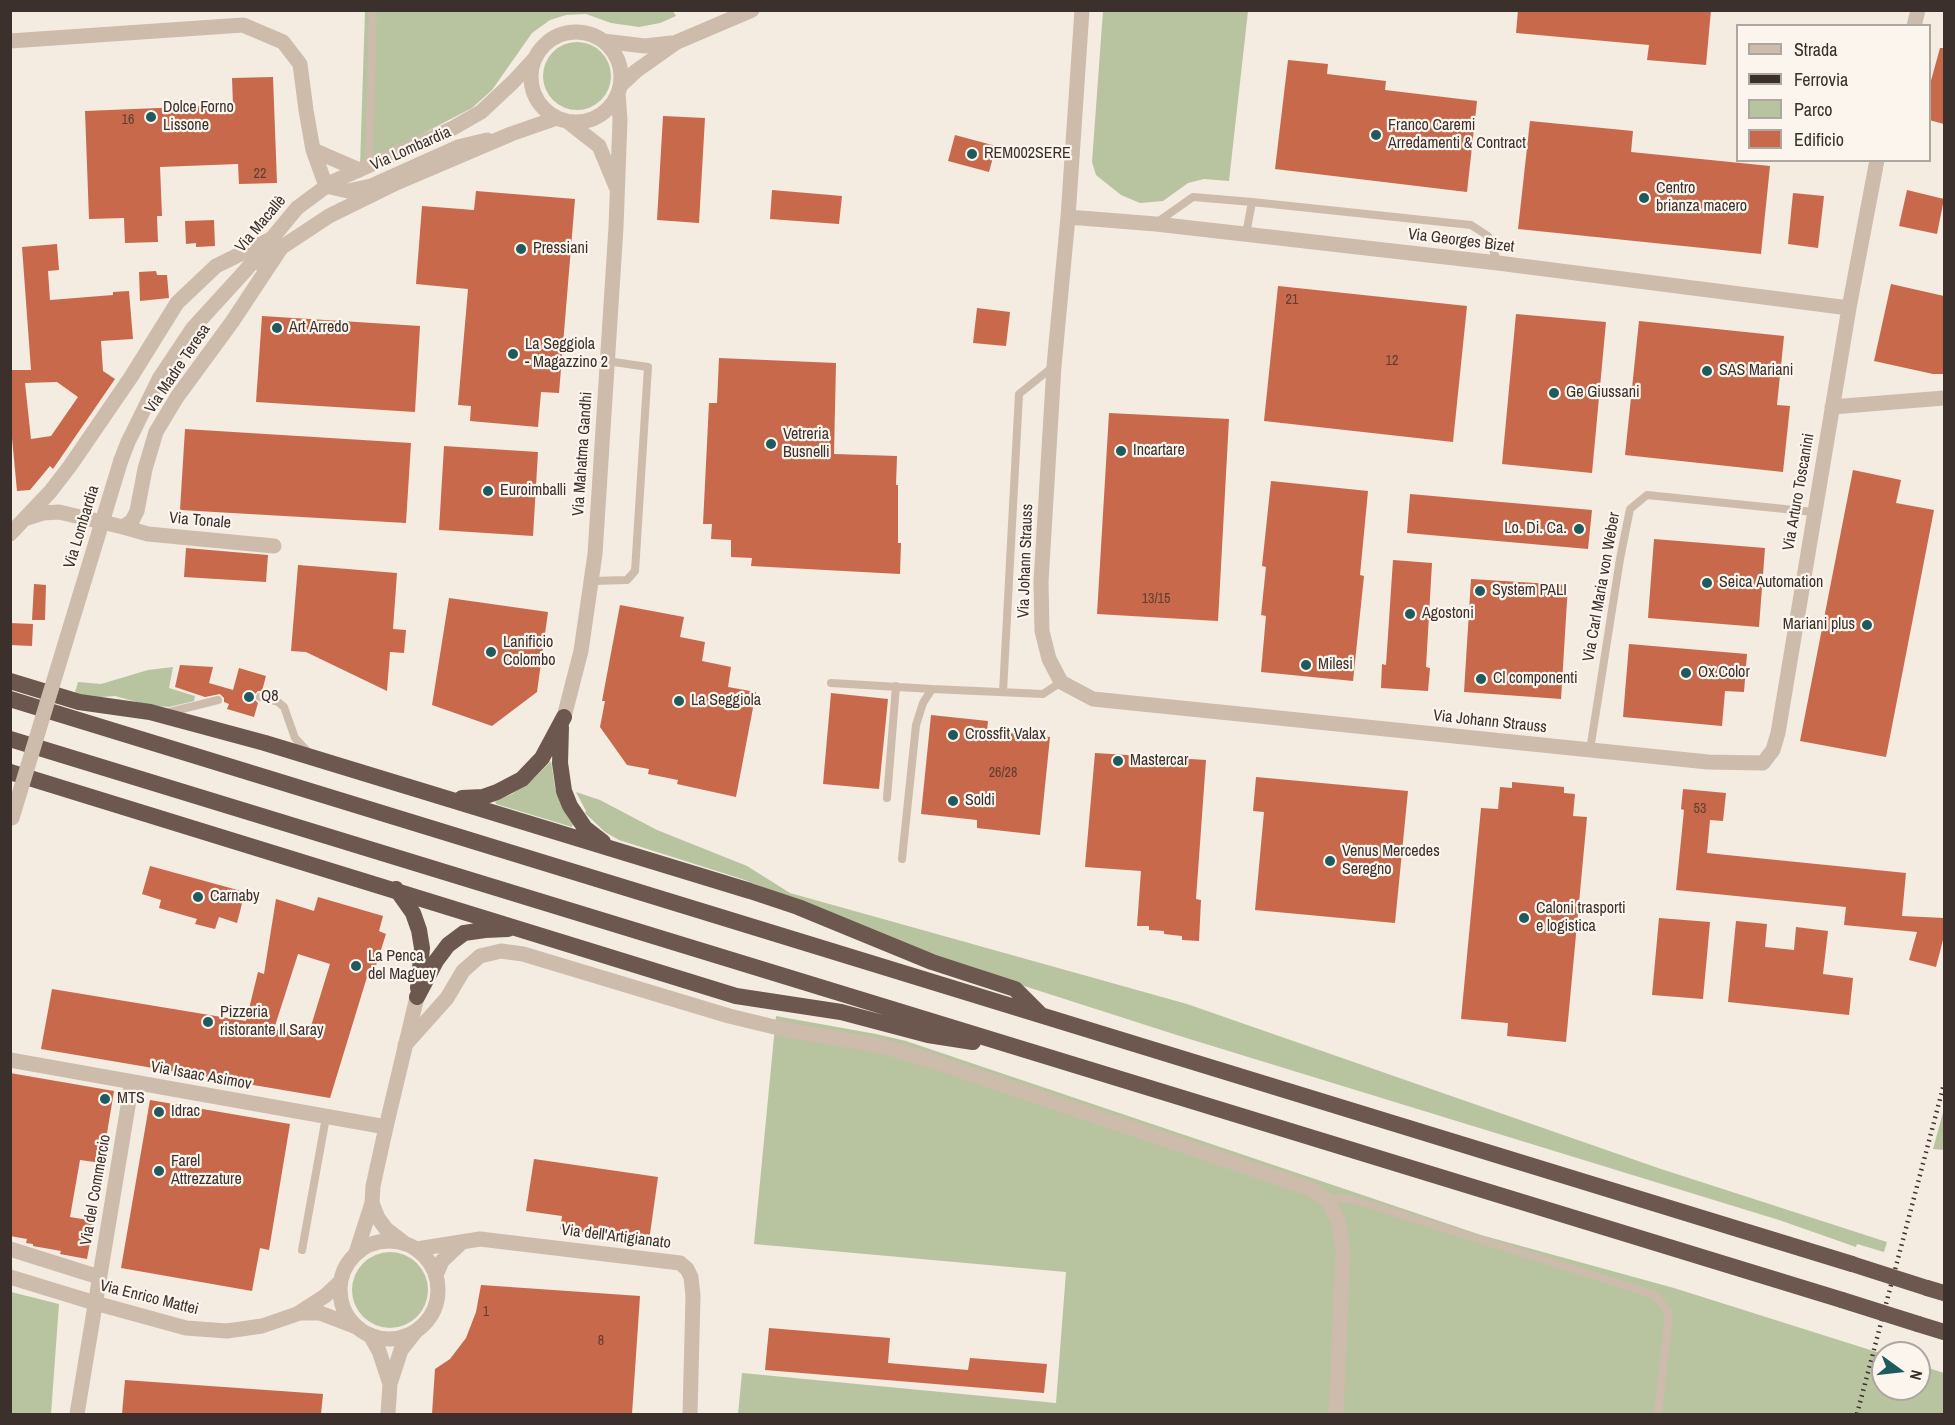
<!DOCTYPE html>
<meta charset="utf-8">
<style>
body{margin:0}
#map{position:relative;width:1955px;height:1425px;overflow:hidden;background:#f4ebe1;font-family:"Archivo Narrow",sans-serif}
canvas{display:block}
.frame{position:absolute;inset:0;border:12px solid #3b302b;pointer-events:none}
.legend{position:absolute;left:1736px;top:24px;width:195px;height:138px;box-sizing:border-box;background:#fbf5ee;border:2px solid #aea6a0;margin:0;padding:8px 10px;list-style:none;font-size:18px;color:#3b302b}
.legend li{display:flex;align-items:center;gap:12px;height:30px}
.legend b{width:30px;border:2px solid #aea6a0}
.north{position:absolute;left:1871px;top:1341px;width:60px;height:60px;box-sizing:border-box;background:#fbf5ee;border:2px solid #aea6a0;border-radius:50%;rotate:105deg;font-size:16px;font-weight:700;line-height:24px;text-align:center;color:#3b302b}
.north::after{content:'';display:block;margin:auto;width:21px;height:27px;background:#1f5a5e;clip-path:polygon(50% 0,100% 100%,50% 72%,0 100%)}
</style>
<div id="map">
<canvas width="1955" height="1425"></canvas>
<div class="frame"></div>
<ul class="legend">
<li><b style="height:8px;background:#cdbbac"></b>Strada</li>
<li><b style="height:8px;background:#3b302b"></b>Ferrovia</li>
<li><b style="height:16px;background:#b8c4a0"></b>Parco</li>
<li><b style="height:16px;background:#c8694b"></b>Edificio</li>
</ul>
<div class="north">N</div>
</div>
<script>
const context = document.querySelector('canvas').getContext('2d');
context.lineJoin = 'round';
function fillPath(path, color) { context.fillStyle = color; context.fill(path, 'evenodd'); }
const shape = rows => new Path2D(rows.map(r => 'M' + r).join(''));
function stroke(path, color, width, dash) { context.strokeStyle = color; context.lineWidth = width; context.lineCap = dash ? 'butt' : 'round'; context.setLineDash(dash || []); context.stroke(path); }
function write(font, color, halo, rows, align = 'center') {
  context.font = font + ' "Archivo Narrow",sans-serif'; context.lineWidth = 4.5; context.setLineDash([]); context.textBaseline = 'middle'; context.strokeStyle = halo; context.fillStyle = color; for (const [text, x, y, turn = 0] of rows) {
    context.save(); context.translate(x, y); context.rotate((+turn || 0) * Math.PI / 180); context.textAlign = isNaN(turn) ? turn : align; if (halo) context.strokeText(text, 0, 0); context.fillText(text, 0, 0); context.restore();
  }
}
fillPath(shape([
 [365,11,673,11,676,16,660,23,639,27,611,23,586,14,566,15,550,20,532,33,492,90,472,108,360,166],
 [1103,11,1248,11,1229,181,1204,179,1188,183,1163,201,1140,203,1121,195,1096,175,1092,162],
 '543 76a34 34 0 1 1 68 0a34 34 0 1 1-68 0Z',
 [173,667,169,688,195,696,194,701,169,707,147,705,115,696,86,698,74,696,78,682,101,684,148,670],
 [551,761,555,788,563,810,573,824,572,827,496,804,495,801,512,794,532,780],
 [576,792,600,800,657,830,747,866,790,893,1187,1004,1661,1169,1887,1242,1884,1252,1857,1244,1856,1247,1779,1220,1183,1037,968,968,742,879,619,840,605,832,585,813,586,811],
 [776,1016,876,1034,906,1041,1481,1235,1674,1288,1883,1354,1883,1389,1919,1389,1919,1365,1944,1373,1944,1414,738,1414,742,1373,1056,1403,1066,1272,754,1244],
 [1944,1109,1944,1150,1933,1149],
 '352 1290a38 38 0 1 1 76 0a38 38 0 1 1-76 0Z',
 [11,1292,59,1304,51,1414,11,1414]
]), '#b8c4a0');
fillPath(shape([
 [1518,10,1711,10,1706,65,1647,60,1649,45,1516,33],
 [1940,48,1944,48,1944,124,1929,120,1929,88],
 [1288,60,1328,64,1327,74,1386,81,1385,90,1477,101,1467,192,1275,169],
 [273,77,277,183,239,184,238,164,160,167,162,216,157,216,158,242,125,243,124,218,89,219,85,111,233,105,232,78],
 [663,116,705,118,699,223,657,220],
 [1530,121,1633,131,1631,152,1770,166,1761,254,1518,229],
 [955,135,996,146,989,172,948,161],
 [772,190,842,196,839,224,770,219],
 [1907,190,1944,199,1937,234,1899,226],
 [476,191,575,199,559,393,541,392,538,427,470,421,471,406,458,405,468,289,416,284,422,206,474,210],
 [1793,193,1824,196,1818,248,1788,244],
 [214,220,215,246,196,247,196,243,186,244,185,221],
 [57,244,59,270,48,271,50,300,113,295,113,292,129,291,133,339,101,341,103,371,115,379,53,469,50,466,30,490,17,491,10,417,10,370,31,370,22,247],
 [57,382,78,397,51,436,31,439,25,383],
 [156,271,157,275,167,275,169,298,140,301,139,272],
 [1891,284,1944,296,1944,374,1933,374,1874,361],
 [1278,286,1467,306,1453,442,1264,421],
 [977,308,1010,312,1006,346,973,343],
 [1516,314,1606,322,1592,473,1502,464],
 [262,316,420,326,415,412,256,402],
 [1639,321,1784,336,1777,405,1790,406,1783,472,1625,455],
 [719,358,836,363,834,454,897,456,896,485,898,485,898,543,901,543,900,574,751,566,752,558,731,557,731,540,711,539,712,524,703,524,709,403,717,403],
 [1109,413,1229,419,1218,621,1097,614],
 [185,429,411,443,406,523,180,510],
 [444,446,538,452,533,536,439,530],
 [1853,470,1901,480,1896,503,1934,510,1886,757,1800,741],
 [1271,481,1368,491,1360,575,1364,576,1353,681,1261,672,1266,616,1261,615,1266,567,1262,566],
 [1410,494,1592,510,1588,549,1407,533],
 [1654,539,1765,548,1759,627,1648,618],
 [186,548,268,555,266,582,184,577],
 [1393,560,1432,563,1426,667,1430,668,1428,691,1381,688,1382,664,1386,665],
 [298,565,397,573,393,629,406,630,404,653,390,652,387,691,306,652,291,651],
 [1471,579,1568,585,1561,699,1464,692],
 [34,584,46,585,45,620,32,620],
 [449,598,548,612,537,692,492,726,432,705],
 [620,605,684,617,680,637,705,642,702,661,731,667,728,687,756,692,736,797,677,784,678,780,648,774,649,769,627,765,600,727,605,701,602,701],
 [10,623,33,624,32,646,10,645],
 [1629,644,1747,654,1744,692,1725,691,1722,726,1623,717],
 [180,665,213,667,209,683,233,690,239,668,266,676,262,691,258,691,254,695,254,699,258,703,254,717,227,709,229,704,224,702,224,698,220,694,205,697,175,687],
 [831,693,888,699,879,789,823,784],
 [931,715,988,721,987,731,1050,737,1040,835,977,828,977,820,921,814],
 [1095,753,1206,760,1196,899,1201,900,1199,941,1182,940,1182,936,1164,934,1164,931,1149,930,1149,926,1137,926,1141,871,1085,867],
 [1256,777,1408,791,1395,923,1255,910,1264,812,1253,811],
 [1512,782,1564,787,1564,793,1575,794,1573,816,1587,817,1566,1042,1507,1036,1508,1023,1461,1019,1481,808,1498,809,1500,787,1512,788],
 [1683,789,1726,793,1723,821,1710,820,1707,853,1906,873,1902,916,1944,918,1944,936,1936,967,1909,960,1917,932,1844,925,1846,907,1676,890,1684,810,1681,809],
 [150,866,245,892,237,923,219,917,215,929,195,924,197,919,159,908,161,900,142,894],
 [318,897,383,916,379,931,386,934,372,978,367,977,330,1098,41,1049,52,989,246,1021,258,972,264,974,276,899,314,911],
 [298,954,330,964,311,1026,310,1036,274,1029],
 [1659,918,1710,922,1703,999,1652,995],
 [1736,921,1767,924,1765,947,1794,950,1796,927,1828,931,1823,974,1853,978,1849,1015,1728,1002],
 [10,1073,114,1091,102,1163,80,1160,70,1217,94,1221,87,1259,60,1254,61,1251,33,1246,33,1244,26,1243,27,1239,10,1236],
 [150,1100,290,1124,269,1250,260,1248,252,1291,121,1268],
 [534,1159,658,1177,649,1241,560,1229,562,1216,526,1211],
 [481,1285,640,1296,632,1414,432,1414,435,1369,450,1359,466,1338,476,1312],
 [769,1328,890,1338,888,1363,968,1370,970,1358,1047,1364,1044,1393,765,1370],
 [125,1380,323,1394,321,1414,122,1414]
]), '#c8694b');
stroke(shape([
 [369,166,373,10],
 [1156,223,1193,197,1252,202],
 [1246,234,1252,202,1471,225,1488,236,1498,263],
 [592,581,627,580,635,571,648,367,607,361],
 [831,683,932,689],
 [1003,692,1019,394,1054,366],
 [260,697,278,702,284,707,295,738,307,751],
 [166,713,218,700],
 [1590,750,1620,559,1630,509,1647,495,1814,512],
 [887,798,896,686],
 [902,859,916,725,923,703,932,689,1043,694,1061,682],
 [1328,1201,1342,1198,1355,1200,1655,1295,1669,1313,1658,1414],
 [302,1250,326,1117]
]), '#cdbbac', 8);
stroke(shape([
 [1082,10,1068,217,1054,366,1041,582,1042,631,1049,659,1061,682,1093,699,1708,762,1763,763,1773,750,1778,733,1849,308,1877,160],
 [1914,26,1918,10],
 [10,41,243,25,283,42,300,64,306,110,313,150,326,186,348,191,371,186,458,147,487,140],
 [313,150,359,170],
 [1068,217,1156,224,1498,263,1849,308],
 [1832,407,1944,398],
 [27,518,43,513,59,512,123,527,132,521,137,511,145,469,156,432,177,397,232,322,281,248],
 [123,527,148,534,274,546],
 [10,534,50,492,70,466,131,377,177,303,216,266,271,239],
 [405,1045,447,998,463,971,480,956,501,951,523,954,729,1016,787,1030,882,1046,932,1061,1311,1189,1328,1201,1338,1221,1343,1250,1336,1414],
 [10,1060,386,1127],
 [10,1249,99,1277],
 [417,1249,480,1239,680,1263,687,1269,691,1277,693,1296,690,1414],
 [436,1275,442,1261,461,1243],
 [370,1335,379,1351,390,1384],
 [77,1414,132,1082],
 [388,1414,390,1384,401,1350,416,1331]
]), '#cdbbac', 15);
stroke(shape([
 '531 77a45 45 0 1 1 90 0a45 45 0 1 1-90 0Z',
 [603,41,645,46,671,43],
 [620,86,636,71,677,42,752,10],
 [567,121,599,146,616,187],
 [258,263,329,216,396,183,511,134,557,118],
 [121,460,128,442,159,379,193,328,245,271,297,208,332,182,453,128,481,112,513,82,536,57],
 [564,717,581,651,595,554,616,227,620,120,618,93],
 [372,1203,378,1218,386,1229,403,1242],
 '340 1290a49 49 0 1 1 98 0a49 49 0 1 1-98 0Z',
 [356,1253,372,1203,373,1186,386,1127,417,997],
 [10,1277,95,1303,186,1328,227,1331,262,1326,297,1314,325,1296,340,1282],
 [300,1313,320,1313,354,1326]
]), '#cdbbac', 15);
stroke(shape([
 [10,681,79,702,150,712,265,743,750,891,798,907,932,962,1015,989,1040,1014],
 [10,699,1852,1264],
 [561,727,560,763,564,791,570,806,585,828,603,842],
 [10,739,1842,1300],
 [10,772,736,996,841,1012,928,1035,973,1042],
 [462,798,483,797,497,792,522,779,542,758,564,717],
 [396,889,413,913,419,930,422,948,418,988],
 [417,997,436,961,448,945,464,933,485,930,508,929],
 [1927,1288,1944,1293],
 [1918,1324,1944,1332]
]), '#6c584f', 16);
stroke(shape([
 [1857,1414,1944,1084]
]), '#3b302b', 4.5, [1.5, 4.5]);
stroke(shape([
 [12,818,121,460]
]), '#cdbbac', 15);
stroke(shape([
 [1852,1264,1927,1288],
 [1842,1300,1918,1324]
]), '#6c584f', 16);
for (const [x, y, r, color] of [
 [151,117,6,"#1f5a5e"],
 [1376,135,6,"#1f5a5e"],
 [972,154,6,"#1f5a5e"],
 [1644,198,6,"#1f5a5e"],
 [521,249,6,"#1f5a5e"],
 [277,328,6,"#1f5a5e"],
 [513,354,6,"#1f5a5e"],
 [1707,371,6,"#1f5a5e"],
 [1554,393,6,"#1f5a5e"],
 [771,444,6,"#1f5a5e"],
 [1121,451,6,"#1f5a5e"],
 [488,491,6,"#1f5a5e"],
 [1579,529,6,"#1f5a5e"],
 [1707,583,6,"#1f5a5e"],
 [1480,591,6,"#1f5a5e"],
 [1410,614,6,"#1f5a5e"],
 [1867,625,6,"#1f5a5e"],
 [491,652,6,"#1f5a5e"],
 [1306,665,6,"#1f5a5e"],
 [1686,673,6,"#1f5a5e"],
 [1481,679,6,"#1f5a5e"],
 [249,697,6,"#1f5a5e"],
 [679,701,6,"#1f5a5e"],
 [953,735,6,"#1f5a5e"],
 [1118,761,6,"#1f5a5e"],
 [953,801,6,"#1f5a5e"],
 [1330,861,6,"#1f5a5e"],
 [198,897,6,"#1f5a5e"],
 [1524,918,6,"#1f5a5e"],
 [356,966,6,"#1f5a5e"],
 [208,1022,6,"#1f5a5e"],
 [105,1099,6,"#1f5a5e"],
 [159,1112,6,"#1f5a5e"],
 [159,1171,6,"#1f5a5e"]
]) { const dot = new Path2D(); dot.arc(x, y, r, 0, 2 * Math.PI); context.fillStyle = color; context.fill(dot); stroke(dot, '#fbf5ee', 2); }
write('14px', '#5e3e33', null, [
 ["16",128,120],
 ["22",260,174],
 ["21",1292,300],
 ["12",1392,361],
 ["13/15",1156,599],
 ["26/28",1003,773],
 ["53",1700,809],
 ["1",486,1312],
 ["8",601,1341]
]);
write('16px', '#3b302b', '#fbf5ee', [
 ["Dolce Forno",163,108],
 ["Lissone",163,126],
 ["Franco Caremi",1388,126],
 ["Arredamenti & Contract",1388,144],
 ["REM002SERE",984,154],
 ["Centro",1656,189],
 ["brianza macero",1656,207],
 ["Pressiani",533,249],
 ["Art Arredo",289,328],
 ["La Seggiola",525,345],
 ["- Magazzino 2",525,363],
 ["SAS Mariani",1719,371],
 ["Ge Giussani",1566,393],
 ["Vetreria",783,435],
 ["Busnelli",783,453],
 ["Incartare",1133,451],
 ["Euroimballi",500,491],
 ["Lo. Di. Ca.",1567,529,"right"],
 ["Seica Automation",1719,583],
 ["System PALI",1492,591],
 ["Agostoni",1422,614],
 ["Mariani plus",1855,625,"right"],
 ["Lanificio",503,643],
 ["Colombo",503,661],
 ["Milesi",1318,665],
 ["Ox.Color",1698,673],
 ["Cl componenti",1493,679],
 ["Q8",261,697],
 ["La Seggiola",691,701],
 ["Crossfit Valax",965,735],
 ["Mastercar",1130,761],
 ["Soldi",965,801],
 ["Venus Mercedes",1342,852],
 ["Seregno",1342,870],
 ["Carnaby",210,897],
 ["Caloni trasporti",1536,909],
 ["e logistica",1536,927],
 ["La Penca",368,957],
 ["del Maguey",368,975],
 ["Pizzeria",220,1013],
 ["ristorante Il Saray",220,1031],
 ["MTS",117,1099],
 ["Idrac",171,1112],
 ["Farel",171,1162],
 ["Attrezzature",171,1180]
], 'left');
write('16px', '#3b302b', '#fbf5ee', [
 ["Via Lombardia",411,149,-24],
 ["Via Macallè",261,224,-50],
 ["Via Georges Bizet",1461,241,7],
 ["Via Madre Teresa",178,369,-56],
 ["Via Mahatma Gandhi",583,454,-86],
 ["Via Arturo Toscanini",1799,492,-80],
 ["Via Tonale",200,521,5],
 ["Via Lombardia",82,527,-73],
 ["Via Johann Strauss",1026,561,-88],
 ["Via Carl Maria von Weber",1602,587,-80],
 ["Via Johann Strauss",1490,722,6],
 ["Via Isaac Asimov",201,1076,10],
 ["Via del Commercio",96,1190,-80],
 ["Via dell'Artigianato",616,1237,7],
 ["Via Enrico Mattei",149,1298,14]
]);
</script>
